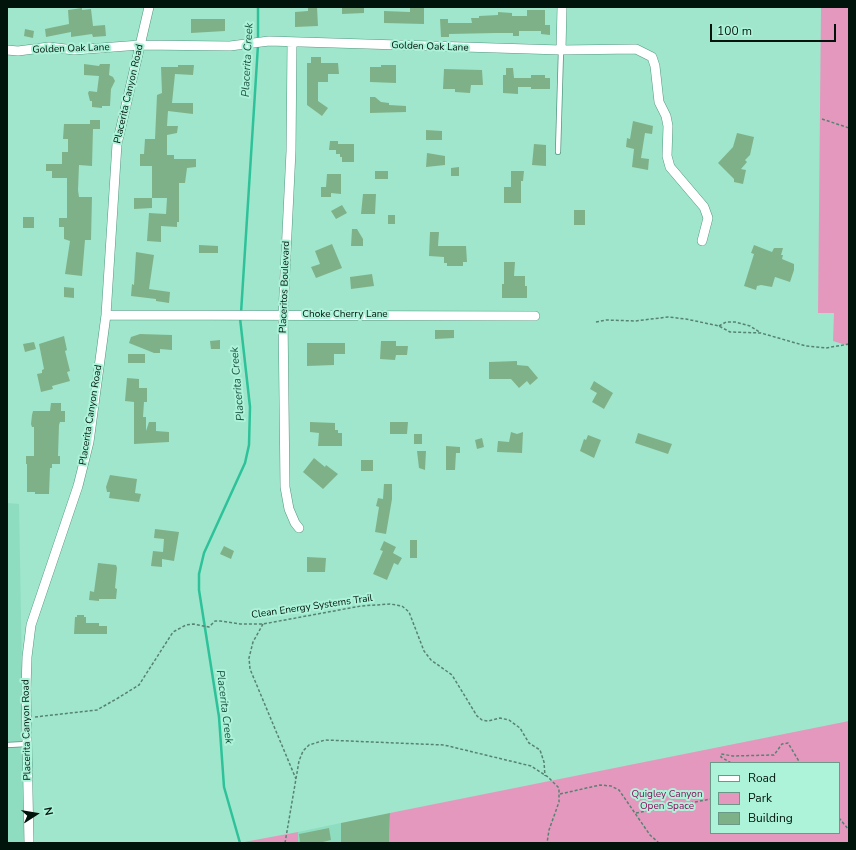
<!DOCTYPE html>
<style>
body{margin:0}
#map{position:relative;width:856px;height:850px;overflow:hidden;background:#a0e6cc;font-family:"Nunito Sans",sans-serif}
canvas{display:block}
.frame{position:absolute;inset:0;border:8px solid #00140c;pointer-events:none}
.legend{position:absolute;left:710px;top:762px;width:130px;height:72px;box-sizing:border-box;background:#adf3d9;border:1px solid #689a87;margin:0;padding:5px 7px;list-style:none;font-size:12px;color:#00140c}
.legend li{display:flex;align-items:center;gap:8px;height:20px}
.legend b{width:20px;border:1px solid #689a87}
.north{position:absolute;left:16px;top:794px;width:40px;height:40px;-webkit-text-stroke:3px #adf3d9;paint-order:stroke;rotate:78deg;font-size:11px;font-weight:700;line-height:16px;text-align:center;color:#00140c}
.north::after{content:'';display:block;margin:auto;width:14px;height:18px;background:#00140c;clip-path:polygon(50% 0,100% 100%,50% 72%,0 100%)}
.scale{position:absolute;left:710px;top:24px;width:126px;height:18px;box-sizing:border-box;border:2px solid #00140c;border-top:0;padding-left:5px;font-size:12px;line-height:14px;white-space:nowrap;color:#00140c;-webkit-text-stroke:3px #adf3d9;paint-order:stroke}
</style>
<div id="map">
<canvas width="856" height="850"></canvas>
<div class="frame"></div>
<ul class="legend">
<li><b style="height:5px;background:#fff"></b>Road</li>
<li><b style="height:11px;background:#e598bd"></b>Park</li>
<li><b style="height:11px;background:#7fb188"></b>Building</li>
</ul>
<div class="north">N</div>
<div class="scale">100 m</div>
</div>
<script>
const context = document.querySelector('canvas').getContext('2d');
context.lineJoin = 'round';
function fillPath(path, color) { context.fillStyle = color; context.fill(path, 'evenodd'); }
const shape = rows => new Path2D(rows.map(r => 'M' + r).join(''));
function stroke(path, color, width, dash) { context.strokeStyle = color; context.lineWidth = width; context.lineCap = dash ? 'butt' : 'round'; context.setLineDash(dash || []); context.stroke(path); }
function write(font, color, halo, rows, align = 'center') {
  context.font = font + ' "Nunito Sans",sans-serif'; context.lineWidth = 4; context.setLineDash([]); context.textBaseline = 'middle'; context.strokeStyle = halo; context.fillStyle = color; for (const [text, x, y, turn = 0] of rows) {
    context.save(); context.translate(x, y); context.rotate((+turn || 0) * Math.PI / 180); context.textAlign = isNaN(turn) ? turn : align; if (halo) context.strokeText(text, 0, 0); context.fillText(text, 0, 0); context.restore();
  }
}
fillPath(shape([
 [7,503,19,504,25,843,7,843],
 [341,823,341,843,298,843,298,832]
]), '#8eddc0');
fillPath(shape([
 [821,7,849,7,849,346,833,341,834,313,818,313],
 [849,721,849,843,389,843,390,813],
 [711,763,839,763,839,833,711,833],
 [298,832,298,843,244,842]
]), '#e598bd');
stroke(shape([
 [258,7,258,40],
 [241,313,258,45],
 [240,843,224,787,219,717,199,590,199,574,204,553,245,463,249,445,250,407,240,318]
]), '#2dc299', 2.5);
fillPath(shape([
 [308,7,317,7,318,26,295,27,295,12,308,11],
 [342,7,364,7,364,13,342,14],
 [410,7,424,7,424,24,384,23,384,11,410,12],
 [82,8,82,10,91,9,93,26,105,25,106,36,93,37,92,34,71,37,71,32,46,37,45,29,69,24,68,10],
 [527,10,545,10,545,25,550,25,550,35,541,34,541,31,519,31,519,36,513,36,513,33,496,33,449,34,449,37,441,37,440,19,448,19,448,23,472,23,471,18,479,18,479,16,498,15,498,12,512,13,512,16,527,16],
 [191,19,225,19,225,31,191,33],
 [25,29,34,31,33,38,24,36],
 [311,57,321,57,321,63,338,63,339,74,328,74,328,82,318,82,318,101,328,108,322,116,307,105,307,63,311,63],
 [84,64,99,66,100,64,110,64,109,75,113,77,115,81,111,89,110,106,102,106,102,108,92,107,92,101,90,101,88,93,89,91,97,92,99,76,84,75],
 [178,65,194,65,193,75,175,74,172,103,193,103,193,114,168,111,167,126,178,126,177,133,167,135,167,155,174,155,174,159,196,159,196,167,187,168,185,183,179,183,179,222,177,222,177,227,161,226,161,242,147,241,149,213,166,214,167,198,152,198,152,166,140,166,140,154,144,154,145,139,155,139,157,95,162,93,161,67,178,67],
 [381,65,396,65,396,83,370,82,370,67,381,67],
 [506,68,513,68,514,78,531,78,531,75,545,75,545,78,550,78,550,89,531,89,531,87,518,87,518,94,503,93,503,75,506,75],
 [444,69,482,70,483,85,471,85,470,93,455,92,455,89,443,89],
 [370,97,375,97,381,102,389,103,389,105,406,106,406,112,370,113],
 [90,120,100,120,100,129,93,129,92,166,79,165,78,190,79,197,92,197,91,240,85,240,82,276,65,274,70,241,64,239,64,227,59,227,59,218,67,218,67,178,52,178,52,171,46,171,46,164,62,164,62,152,68,152,68,139,63,139,64,124,90,124],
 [633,121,653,126,652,134,645,133,641,158,649,159,648,170,632,167,634,149,626,147,627,138,630,139],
 [426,130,442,131,442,140,426,140],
 [737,133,754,137,750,155,745,160,747,162,741,169,746,170,743,184,734,182,734,179,718,163,733,147],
 [330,141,338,141,338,144,354,144,354,162,342,162,342,157,340,157,340,154,336,154,336,150,329,150],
 [534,144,546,145,546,166,532,165],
 [427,153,445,156,445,165,426,167],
 [459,167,459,176,451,176,451,168],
 [375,171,388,171,388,179,375,179],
 [511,171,524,171,523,181,521,181,521,203,504,203,504,187,511,187],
 [327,174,341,174,341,194,331,193,331,197,321,197,321,187,326,187],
 [363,194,376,194,375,214,361,214],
 [134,198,152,198,152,208,134,209],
 [342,205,347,213,336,219,331,211],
 [574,210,585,210,585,225,574,225],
 [388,215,395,215,395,224,388,224],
 [23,217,34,217,34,228,23,228],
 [352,229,357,229,363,239,363,246,351,246],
 [430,232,439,232,438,246,466,246,467,262,463,262,463,266,447,266,447,263,444,263,444,257,429,256],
 [332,244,342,268,316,278,311,267,320,264,315,251],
 [199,245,218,246,218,253,199,253],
 [754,245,772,252,774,248,783,248,781,255,783,255,782,259,794,264,794,270,790,282,775,277,772,287,761,285,757,286,756,290,744,286,754,254,751,253],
 [136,252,154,255,149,289,170,292,169,303,156,301,156,299,131,296,132,284,134,285],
 [504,262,515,262,514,276,525,276,525,286,527,286,527,298,502,298,502,284,504,284],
 [372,274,374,286,351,289,350,277],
 [64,287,74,288,74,298,64,297],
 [435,330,454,330,454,338,435,339],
 [140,334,172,335,172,350,160,349,160,353,154,353,129,343,131,337],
 [64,336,67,350,65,351,70,371,67,372,70,381,52,386,53,389,41,392,37,374,42,373,42,370,44,369,39,344],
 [220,340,220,349,211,349,210,341],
 [381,341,396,341,396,346,408,346,407,355,396,355,395,360,380,359],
 [34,342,36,349,25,352,23,344],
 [307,343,345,343,345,354,334,354,334,365,307,366],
 [128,354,145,354,145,363,128,363],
 [517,361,517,365,528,366,538,378,530,385,527,381,519,388,511,379,489,379,489,362],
 [127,378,139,379,139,388,147,388,147,402,144,402,143,417,146,417,146,431,149,422,156,422,156,431,169,432,169,442,134,444,134,402,125,401],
 [594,381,613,393,604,409,592,402,597,393,590,389],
 [51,403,61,403,61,411,65,411,65,422,60,422,59,425,58,456,60,456,60,464,52,464,52,468,50,468,49,494,35,494,35,492,27,492,27,464,26,464,26,456,34,456,34,427,32,427,31,424,32,415,33,411,50,411],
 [310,422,335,423,335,430,338,430,338,433,342,433,342,446,318,446,319,433,310,432],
 [390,422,408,422,407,434,390,434],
 [511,432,517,434,523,432,522,453,497,452,498,441,509,442],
 [638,433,672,444,668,454,635,443],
 [414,434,422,434,422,444,414,444],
 [588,435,601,440,594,458,580,451,584,439,586,440],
 [482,438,484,447,477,449,475,440],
 [446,446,460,447,460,453,456,453,455,470,446,470],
 [417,451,426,451,425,470,419,468],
 [314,458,325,467,326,465,338,474,323,489,303,472],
 [361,460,373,460,373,471,361,471],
 [110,475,137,479,135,493,141,494,139,502,109,498,110,492,107,492,106,487],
 [384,484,392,484,392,499,386,534,375,532,379,507,376,506,378,498,383,499],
 [155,529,179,532,174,561,162,559,162,567,151,566,153,551,163,552,164,539,154,538],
 [410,540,417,540,417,558,410,558],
 [384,541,396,547,393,553,402,558,398,565,394,563,387,580,373,574,383,551,380,550],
 [224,546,234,551,231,559,220,554],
 [307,557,326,558,325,572,307,572],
 [98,563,116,565,117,568,115,588,117,589,116,599,99,599,99,601,89,600,90,591,94,592],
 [77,615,84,615,84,617,86,617,86,623,99,623,99,626,107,626,107,634,74,634,75,617,77,617],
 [390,813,389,843,341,843,341,823],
 [329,828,331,840,323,842,323,843,300,843,299,834]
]), '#7fb188');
const service = shape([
 [558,152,561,50],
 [7,745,27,744]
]);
const minor = shape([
 [292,43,291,151,283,315,285,487,289,509,295,523,299,528],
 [7,50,18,51,49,47,74,50,140,45,230,46,269,41,561,50,636,49,652,57,655,66,659,102,666,116,668,126,667,156,670,167,704,207,708,218,702,241],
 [561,50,562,7],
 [106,315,535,316],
 [29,843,26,689,27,657,31,625,78,486,89,442,106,315,117,144,149,7]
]);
stroke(service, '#539780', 6);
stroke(minor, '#539780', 10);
stroke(shape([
 [822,119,849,128],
 [596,322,606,320,635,321,668,317,686,319,719,326,730,332,761,333,806,346,826,348,849,344],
 [719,326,726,322,735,322,750,326,761,333],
 [263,624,253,642,249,658,250,669,296,779],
 [35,717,97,710,118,698,139,685,173,632,186,625,193,624,209,627,215,621,220,621,240,624,263,624,361,606,390,604,402,606,409,612,424,651,431,660,452,675,477,716,482,720,488,721,500,718,509,720,520,728,529,743,540,750,544,762,545,776],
 [731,763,721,757,721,754,733,756,774,755,782,744,788,743,800,763],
 [560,794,600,785,611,786,619,790,650,835,659,843],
 [636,813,711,799],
 [839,818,849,830],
 [285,843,299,761,303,751,309,745,325,740,444,745,531,766,548,777,559,788,559,802,549,830,547,843]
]), '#558372', 1.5, [3, 2]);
stroke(service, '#fff', 4.5);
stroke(minor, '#fff', 9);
write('10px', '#00140c', '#adf3d9', [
 ["Golden Oak Lane",430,47,2],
 ["Golden Oak Lane",71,49,-2],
 ["Placerita Canyon Road",129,94,-77],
 ["Placeritos Boulevard",285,287,-88],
 ["Choke Cherry Lane",345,315],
 ["Placerita Canyon Road",91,415,-81],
 ["Clean Energy Systems Trail",312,607,-8],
 ["Placerita Canyon Road",27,730,-91]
]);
write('10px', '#89125b', '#adf3d9', [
 ["Quigley Canyon",667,795],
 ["Open Space",667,807]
]);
write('italic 11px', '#1b5342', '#adf3d9', [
 ["Placerita Creek",248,60,-87],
 ["Placerita Creek",238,384,-95],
 ["Placerita Creek",224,707,83]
]);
</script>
